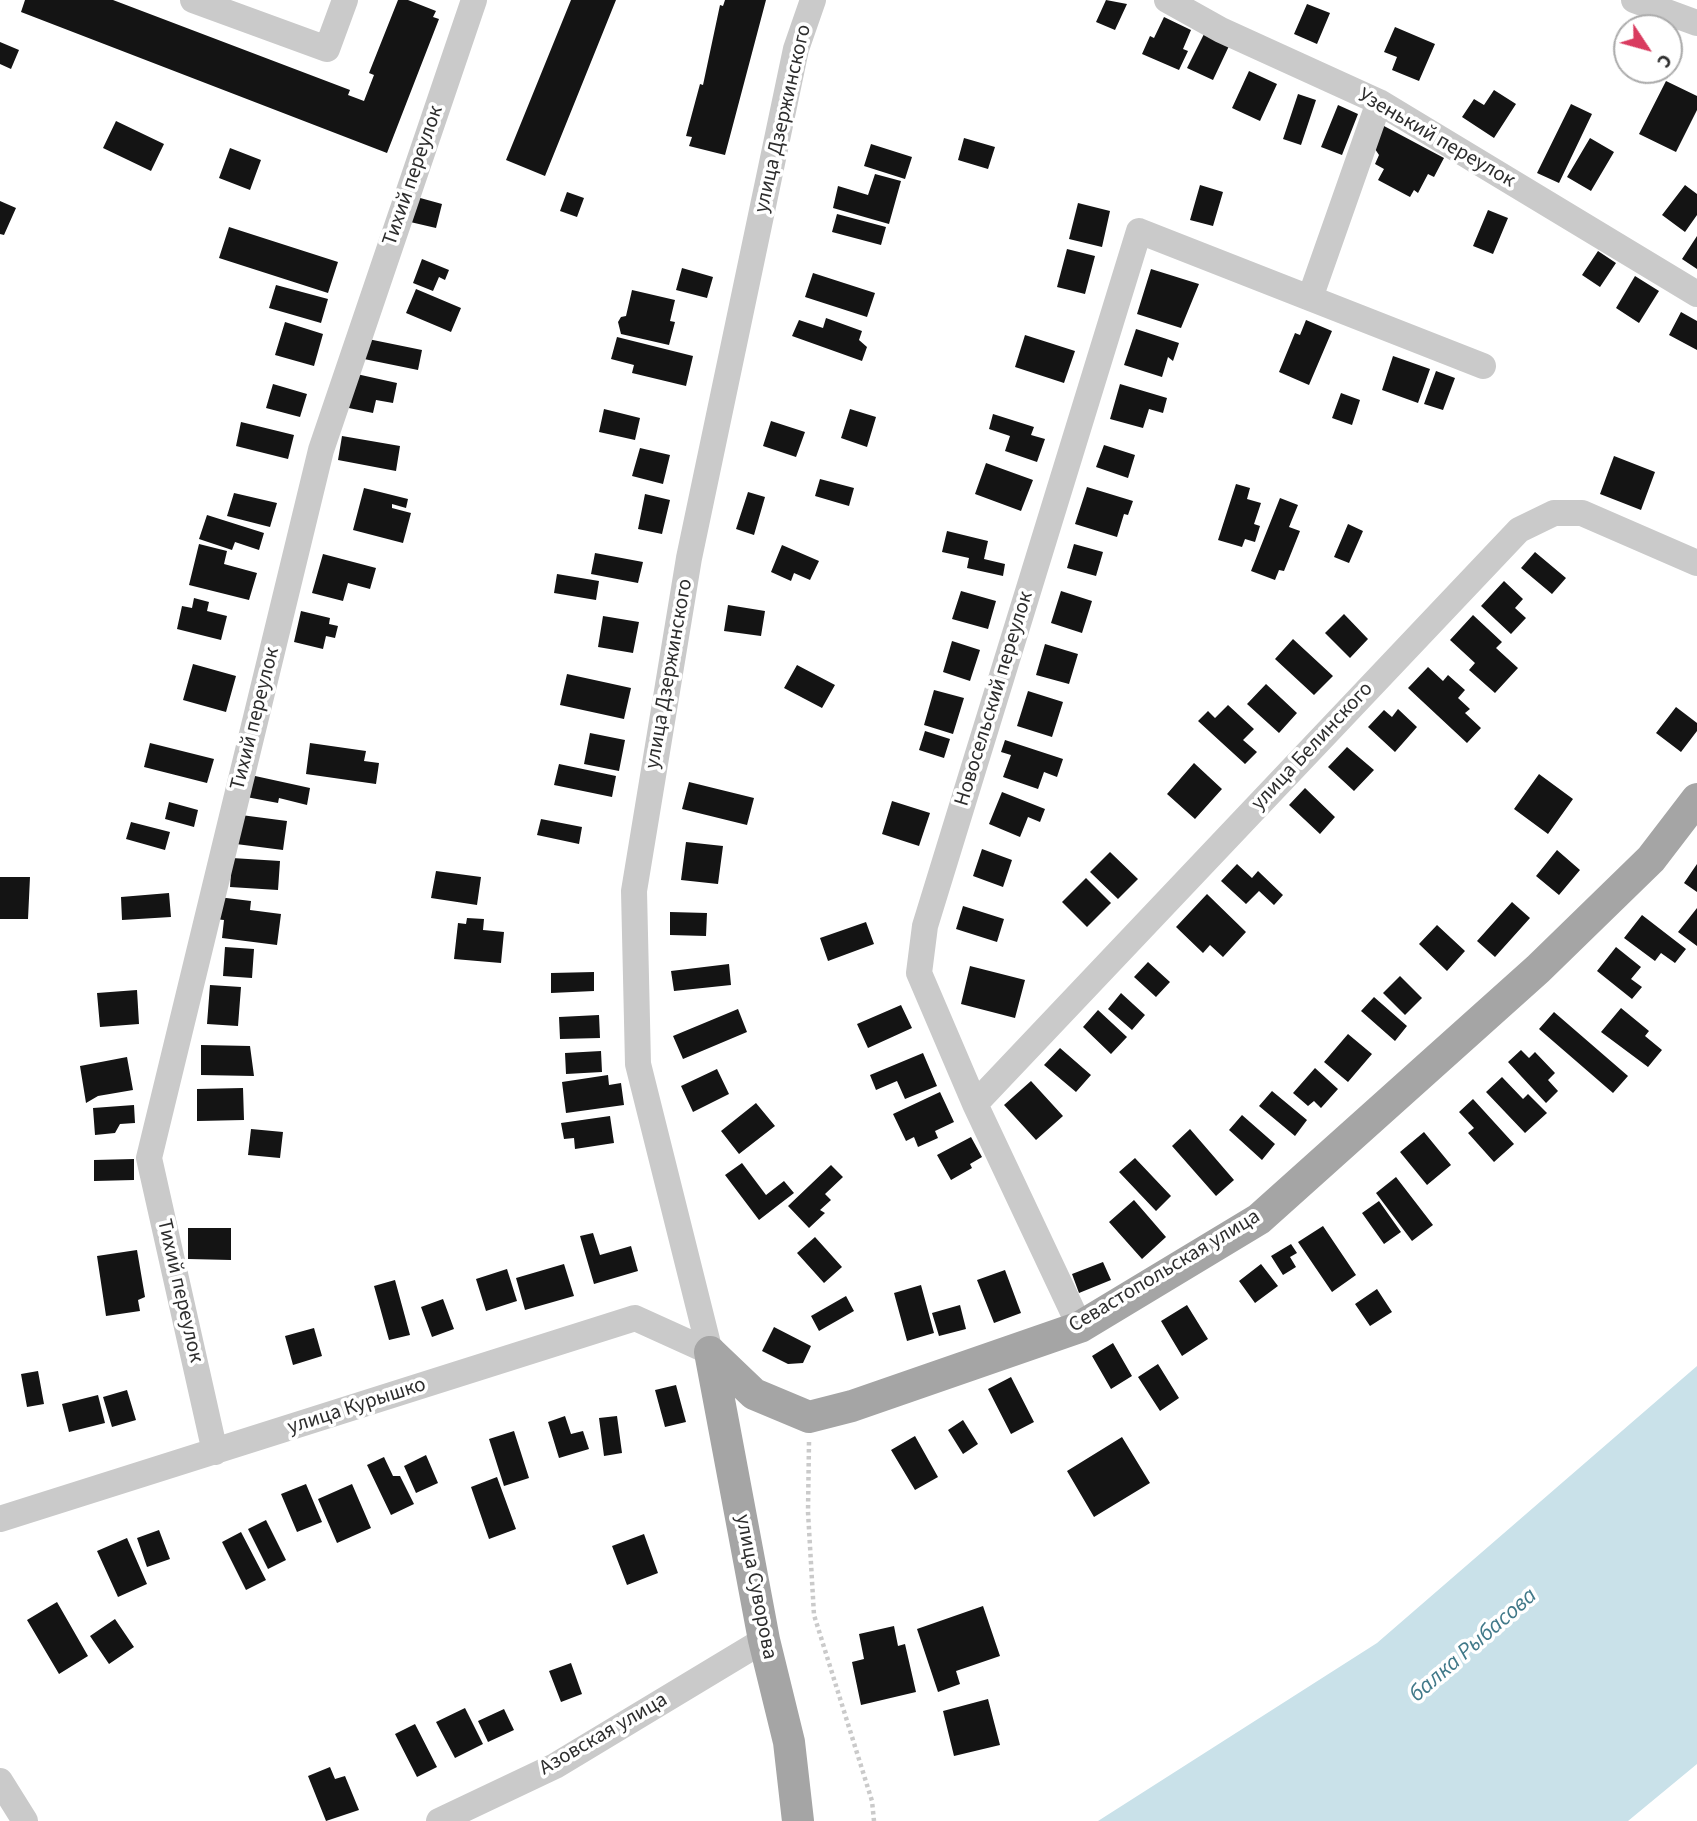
<!DOCTYPE html>
<meta charset="utf-8">
<style>
body{margin:0}
#map{position:relative;width:1697px;height:1821px;overflow:hidden;background:#fff;font-family:"Source Sans 3",sans-serif}
canvas{display:block}
.north{position:absolute;left:1613px;top:14px;width:70px;height:70px;box-sizing:border-box;background:#fff;border:2px solid #ababab;border-radius:50%;rotate:126deg;font-size:19px;font-weight:700;line-height:28px;text-align:center;color:#2d2d2d}
.north::after{content:'';display:block;margin:auto;width:24px;height:32px;background:#d93b5f;clip-path:polygon(50% 0,100% 100%,50% 72%,0 100%)}
</style>
<div id="map">
<canvas width="1697" height="1821"></canvas>
<div class="north">С</div>
</div>
<script>
const context = document.querySelector('canvas').getContext('2d');
context.lineJoin = 'round';
function fillPath(path, color) { context.fillStyle = color; context.fill(path, 'evenodd'); }
const shape = rows => new Path2D(rows.map(r => 'M' + r).join(''));
function stroke(path, color, width, dash) { context.strokeStyle = color; context.lineWidth = width; context.lineCap = dash ? 'butt' : 'round'; context.setLineDash(dash || []); context.stroke(path); }
function write(font, color, halo, rows, align = 'center') {
  context.font = font + ' "Source Sans 3",sans-serif'; context.lineWidth = 7; context.setLineDash([]); context.textBaseline = 'middle'; context.strokeStyle = halo; context.fillStyle = color; for (const [text, x, y, turn = 0] of rows) {
    context.save(); context.translate(x, y); context.rotate((+turn || 0) * Math.PI / 180); context.textAlign = isNaN(turn) ? turn : align; if (halo) context.strokeText(text, 0, 0); context.fillText(text, 0, 0); context.restore();
  }
}
fillPath(shape([
 [1697,1366,1697,1764,1628,1821,1098,1821,1377,1643]
]), '#c9e1e9');
fillPath(shape([
 [25,0,113,0,350,90,348,95,364,101,374,75,369,73,398,0,408,0,436,11,433,17,439,19,387,153,21,12],
 [571,0,616,0,545,176,506,160],
 [725,0,766,0,725,155,689,146,692,137,686,136,700,84,703,85,720,5,723,6],
 [1106,0,1127,4,1115,30,1096,22],
 [1307,4,1330,13,1317,44,1294,34],
 [1164,17,1191,30,1183,49,1188,51,1179,70,1142,54,1150,36,1154,38],
 [1395,27,1435,44,1419,81,1392,70,1397,57,1384,52],
 [1204,34,1229,46,1213,80,1187,68],
 [0,42,19,50,11,69,0,64],
 [1249,71,1277,84,1260,121,1232,108],
 [1666,81,1697,96,1697,110,1676,152,1639,134],
 [1494,90,1516,104,1494,138,1462,117,1474,99,1484,105],
 [1298,94,1316,100,1301,145,1283,139],
 [1571,104,1592,114,1559,183,1537,173],
 [1338,105,1358,114,1342,155,1321,147],
 [116,121,164,144,151,171,103,148],
 [1384,126,1444,158,1434,177,1428,174,1418,193,1414,190,1410,197,1378,180,1384,169,1375,164,1379,155,1373,146],
 [964,138,995,147,988,169,958,160],
 [1590,138,1614,152,1591,191,1567,177],
 [871,144,912,157,905,179,864,166],
 [230,148,261,160,250,190,219,178],
 [875,174,901,181,889,224,833,208,838,186,868,195],
 [1200,185,1223,192,1213,226,1190,220],
 [1685,185,1697,194,1697,215,1685,232,1662,215],
 [567,192,584,198,577,217,560,211],
 [413,196,442,204,436,228,406,221],
 [0,201,16,208,4,235,0,234],
 [1078,203,1110,211,1102,247,1069,239],
 [1488,210,1508,218,1493,254,1473,246],
 [837,214,886,227,881,245,832,232],
 [229,227,338,262,328,293,219,258],
 [1697,236,1697,269,1682,259],
 [1067,249,1095,256,1085,294,1057,287],
 [1598,251,1616,263,1600,287,1582,275],
 [422,259,449,270,445,280,439,277,433,291,413,283],
 [682,268,713,277,707,298,676,290],
 [1151,269,1199,284,1181,328,1137,314],
 [813,273,875,293,867,317,805,297],
 [1635,276,1659,291,1639,323,1616,308],
 [276,285,328,299,321,323,269,308],
 [416,289,461,308,451,332,406,313],
 [632,290,675,300,670,321,675,322,669,345,621,334,618,322,621,317,626,316],
 [1681,312,1697,321,1697,350,1669,335],
 [826,318,862,331,859,340,867,347,862,361,792,336,799,320,823,328],
 [1306,320,1332,331,1309,385,1279,372,1295,333,1300,335],
 [285,322,323,334,314,366,275,355],
 [1136,329,1179,343,1173,361,1168,357,1162,377,1124,365],
 [1025,335,1075,351,1064,383,1015,367],
 [617,337,693,356,686,386,632,373,634,365,611,359],
 [368,339,422,350,418,370,364,359],
 [1393,356,1430,369,1418,403,1382,390],
 [1436,371,1455,378,1443,410,1424,404],
 [352,373,397,383,393,403,376,400,373,413,344,407],
 [273,384,307,394,300,417,266,408],
 [1120,384,1167,398,1163,413,1149,409,1143,428,1110,419],
 [1341,393,1360,400,1352,425,1332,418],
 [604,409,640,418,635,440,599,432],
 [850,409,876,417,867,447,841,438],
 [993,414,1034,427,1031,435,1045,439,1037,462,1005,451,1010,436,989,429],
 [771,421,805,432,796,457,763,446],
 [241,422,294,435,288,459,236,446],
 [342,436,400,446,396,471,338,460],
 [1104,445,1135,455,1128,478,1096,467],
 [640,448,670,455,663,484,632,476],
 [1614,456,1655,472,1641,510,1600,494],
 [986,463,1033,480,1021,511,975,494],
 [820,479,854,488,849,506,815,496],
 [1236,484,1250,488,1247,499,1261,503,1254,524,1260,526,1255,542,1245,539,1242,547,1218,540],
 [1087,487,1133,501,1128,515,1124,514,1117,537,1075,524],
 [364,488,408,499,406,508,392,504,392,508,411,513,403,543,353,530],
 [748,492,765,497,754,535,736,529],
 [234,493,277,503,270,527,227,516],
 [645,494,670,500,662,534,638,529],
 [1280,498,1298,505,1289,527,1300,531,1284,571,1279,570,1275,580,1251,571],
 [207,515,264,533,259,550,235,542,232,550,199,539],
 [1348,524,1363,531,1349,563,1334,557],
 [947,531,988,541,984,559,1005,564,1003,576,967,568,969,558,942,552],
 [199,544,227,551,224,564,257,573,249,600,189,585],
 [1074,544,1103,552,1096,576,1067,568],
 [782,545,819,561,810,580,794,573,791,581,771,572],
 [1535,552,1566,578,1552,594,1521,568],
 [595,553,643,562,638,583,591,574],
 [323,554,376,568,370,589,348,583,343,601,312,593],
 [557,574,599,581,596,600,554,593],
 [1504,581,1523,599,1515,608,1526,618,1511,634,1481,606],
 [961,591,996,601,988,629,952,619],
 [1061,591,1092,601,1082,633,1051,623],
 [194,598,209,602,207,611,227,616,221,640,177,629,182,606,192,608],
 [728,605,765,611,761,636,724,631],
 [301,611,330,618,329,624,338,626,335,638,326,636,323,649,294,642],
 [1344,614,1368,639,1350,658,1325,633],
 [1473,615,1502,642,1496,648,1518,668,1495,693,1469,670,1475,663,1450,640],
 [603,616,639,622,633,653,598,647],
 [1293,639,1333,676,1314,695,1275,659],
 [952,641,980,650,970,681,943,672],
 [1045,644,1078,654,1069,684,1036,675],
 [193,664,236,676,226,712,183,700],
 [797,665,835,685,822,708,784,688],
 [1428,667,1443,681,1448,675,1465,690,1458,698,1470,709,1465,713,1481,728,1467,743,1408,688],
 [567,674,631,688,624,719,560,705],
 [1266,684,1297,713,1279,733,1247,704],
 [934,690,964,698,953,734,924,725],
 [1028,691,1063,702,1052,737,1017,726],
 [1228,705,1254,729,1243,740,1257,752,1245,764,1198,721,1208,711,1215,718],
 [1676,707,1697,723,1697,731,1681,752,1656,733],
 [1398,709,1417,727,1395,752,1368,727,1384,710,1392,717],
 [925,731,950,739,944,758,919,750],
 [590,733,625,740,619,771,584,764],
 [1005,740,1063,759,1057,777,1044,772,1038,789,1003,777,1011,755,1001,752],
 [150,743,214,759,207,783,144,767],
 [310,743,366,751,364,761,379,763,376,784,306,774],
 [1347,747,1374,770,1354,791,1328,767],
 [1194,763,1222,789,1195,819,1167,794],
 [559,764,616,776,612,797,554,785],
 [246,774,310,788,307,805,279,798,278,803,241,796],
 [1539,774,1573,799,1548,834,1514,809],
 [689,782,754,798,747,825,682,809],
 [1305,788,1335,817,1320,834,1289,805],
 [1002,792,1045,809,1040,822,1028,817,1020,837,989,824],
 [892,801,930,813,919,846,882,834],
 [169,802,198,810,194,827,165,819],
 [241,815,287,821,283,850,236,844],
 [541,819,582,827,579,844,537,835],
 [131,822,170,832,165,850,126,839],
 [686,842,723,846,718,884,681,880],
 [982,849,1012,860,1003,887,973,876],
 [1557,850,1580,870,1559,895,1536,876],
 [1110,852,1138,879,1118,899,1090,872],
 [232,858,280,861,278,890,230,887],
 [1237,864,1252,878,1258,871,1283,895,1274,905,1259,891,1246,904,1221,881],
 [1697,864,1697,892,1684,883],
 [436,871,481,877,477,905,431,898],
 [0,877,30,877,28,919,0,919],
 [1086,878,1111,903,1087,927,1062,902],
 [169,893,171,917,122,920,121,897],
 [1207,894,1246,932,1223,957,1210,945,1203,953,1176,927],
 [218,897,251,901,250,910,281,914,277,945,222,938,224,920,215,919],
 [1512,902,1530,918,1495,957,1477,941],
 [963,906,1004,919,997,942,956,929],
 [1697,908,1697,946,1678,932],
 [670,912,707,913,706,936,670,935],
 [1642,915,1686,949,1675,963,1661,953,1655,961,1624,938],
 [467,918,484,919,483,930,504,932,501,963,454,959,458,923,466,924],
 [866,922,874,944,828,961,820,938],
 [1437,925,1465,951,1447,971,1419,944],
 [225,947,254,949,252,978,223,976],
 [1616,947,1641,967,1631,979,1642,987,1632,999,1597,971],
 [1148,962,1170,982,1156,997,1134,977],
 [729,964,731,985,674,991,671,971],
 [970,966,1025,980,1015,1018,961,1004],
 [594,972,594,991,551,993,551,973],
 [1400,976,1422,998,1405,1015,1383,993],
 [210,985,241,987,238,1026,207,1024],
 [137,990,139,1024,100,1027,97,993],
 [1121,993,1145,1015,1132,1030,1108,1009],
 [1374,997,1407,1026,1395,1041,1361,1011],
 [901,1005,912,1028,868,1048,857,1024],
 [1621,1008,1649,1031,1645,1036,1662,1050,1648,1067,1601,1032],
 [738,1009,747,1032,683,1059,673,1036],
 [1098,1010,1127,1037,1111,1054,1083,1027],
 [1554,1012,1628,1076,1613,1093,1539,1029],
 [599,1015,600,1038,560,1039,559,1017],
 [1348,1034,1372,1054,1348,1082,1324,1062],
 [201,1045,250,1046,254,1076,201,1075],
 [1060,1048,1091,1075,1076,1092,1044,1065],
 [1521,1050,1529,1058,1535,1052,1555,1073,1548,1080,1558,1091,1546,1103,1508,1062],
 [601,1051,602,1072,566,1074,565,1053],
 [923,1053,937,1086,905,1099,897,1081,876,1090,870,1075],
 [127,1057,133,1090,98,1096,86,1103,80,1066],
 [1315,1068,1338,1089,1321,1108,1314,1101,1308,1106,1293,1093],
 [717,1069,729,1094,693,1112,681,1086],
 [608,1075,609,1085,621,1083,624,1105,566,1113,562,1082],
 [1502,1077,1523,1099,1528,1094,1547,1113,1525,1133,1486,1092],
 [1031,1081,1063,1116,1036,1140,1004,1105],
 [243,1088,244,1120,197,1121,197,1089],
 [1272,1091,1307,1120,1295,1136,1259,1106],
 [940,1092,954,1122,935,1131,938,1138,918,1147,914,1137,906,1141,893,1114],
 [1473,1099,1514,1144,1494,1162,1468,1133,1474,1128,1459,1112],
 [756,1103,775,1126,739,1154,721,1131],
 [134,1105,135,1123,120,1124,115,1133,95,1135,93,1108],
 [1242,1115,1275,1144,1262,1160,1229,1130],
 [610,1116,614,1143,575,1149,574,1138,564,1139,561,1123],
 [251,1129,283,1132,280,1158,248,1155],
 [1190,1129,1234,1180,1216,1196,1172,1146],
 [1424,1132,1451,1165,1427,1185,1400,1152],
 [971,1137,982,1157,970,1164,972,1168,951,1180,937,1155],
 [1135,1158,1171,1196,1156,1211,1119,1172],
 [134,1159,134,1180,94,1181,94,1160],
 [742,1163,766,1195,784,1181,794,1193,759,1220,725,1175],
 [831,1165,843,1177,825,1194,831,1200,820,1210,825,1213,809,1228,788,1206],
 [1396,1177,1433,1225,1412,1241,1376,1193],
 [1134,1200,1166,1237,1142,1259,1109,1222],
 [1379,1201,1401,1232,1384,1244,1362,1213],
 [1323,1226,1356,1275,1332,1292,1298,1242],
 [188,1228,231,1228,231,1260,188,1259],
 [593,1233,600,1255,631,1246,638,1271,594,1284,580,1236],
 [815,1237,842,1267,824,1283,797,1253],
 [1291,1244,1297,1253,1290,1257,1296,1267,1283,1275,1271,1256],
 [137,1250,145,1297,138,1300,140,1311,106,1316,97,1256],
 [1103,1262,1111,1280,1079,1293,1072,1274],
 [564,1264,574,1296,525,1310,516,1278],
 [1261,1264,1278,1286,1255,1303,1239,1281],
 [507,1269,517,1301,486,1311,476,1279],
 [1005,1270,1021,1313,994,1323,977,1280],
 [395,1280,410,1335,389,1340,374,1286],
 [921,1285,934,1333,907,1341,894,1293],
 [1377,1289,1392,1312,1370,1326,1355,1304],
 [846,1296,854,1311,819,1331,811,1316],
 [443,1299,454,1329,432,1337,421,1307],
 [960,1305,966,1329,939,1336,932,1313],
 [1187,1305,1208,1339,1182,1356,1161,1321],
 [774,1327,811,1346,803,1363,788,1364,762,1351],
 [314,1328,322,1356,293,1365,285,1336],
 [1113,1343,1132,1376,1111,1389,1092,1356],
 [1158,1364,1179,1398,1160,1411,1138,1377],
 [38,1371,44,1404,27,1407,21,1374],
 [1011,1377,1034,1422,1011,1434,988,1389],
 [676,1385,686,1422,665,1427,655,1390],
 [127,1390,136,1420,112,1427,103,1397],
 [98,1395,105,1423,69,1432,62,1404],
 [565,1416,571,1434,583,1431,589,1449,559,1458,548,1422],
 [617,1416,622,1453,604,1456,599,1418],
 [963,1420,978,1444,963,1454,948,1430],
 [514,1431,529,1478,504,1486,489,1439],
 [915,1436,938,1477,915,1490,891,1450],
 [1122,1437,1150,1483,1094,1517,1067,1471],
 [426,1455,438,1483,416,1493,404,1466],
 [384,1457,393,1476,400,1476,414,1504,391,1515,367,1465],
 [497,1477,516,1529,489,1539,471,1487],
 [306,1484,322,1522,297,1532,281,1494],
 [352,1484,371,1528,337,1543,318,1499],
 [266,1520,286,1560,268,1569,248,1529],
 [159,1530,170,1559,147,1567,137,1538],
 [241,1532,266,1580,246,1590,222,1542],
 [644,1534,658,1573,627,1585,612,1546],
 [127,1538,147,1584,118,1597,97,1551],
 [57,1602,88,1656,59,1674,27,1620],
 [983,1606,1000,1656,956,1671,960,1684,938,1692,917,1629],
 [115,1619,134,1647,109,1664,90,1636],
 [894,1626,898,1646,905,1644,916,1692,861,1705,852,1662,864,1659,859,1634],
 [571,1663,582,1694,561,1702,549,1671],
 [988,1699,1000,1745,954,1756,943,1711],
 [465,1708,483,1744,455,1758,436,1722],
 [504,1709,514,1730,488,1742,478,1721],
 [415,1724,437,1767,417,1777,395,1734],
 [330,1767,335,1779,345,1776,359,1810,326,1821,308,1776]
]), '#141414');
stroke(shape([
 [809,1442,808,1512,814,1615,872,1801,874,1821]
]), '#cacaca', 4.5, [3.5, 3.5]);
stroke(shape([
 [193,0,327,49,345,0],
 [1167,0,1221,30,1379,102,1697,294],
 [1634,0,1697,23],
 [1310,298,1379,102],
 [975,1104,1519,530,1554,513,1582,513,1697,563],
 [1080,1327,975,1104,919,973,925,926,1139,231,1483,366],
 [710,1352,638,1064,634,891,689,558,796,49,813,0],
 [215,1452,149,1158,321,450,474,0],
 [0,1519,635,1318,710,1352],
 [0,1781,25,1821],
 [439,1821,555,1766,764,1640]
]), '#cacaca', 26);
stroke(shape([
 [710,1352,754,1394,809,1417,852,1406,1080,1327,1259,1219,1538,969,1651,859,1697,799],
 [710,1352,764,1640,789,1742,798,1821]
]), '#a5a5a5', 32);
write('21px', '#2d2d2d', '#fff', [
 ["улица Дзержинского",784,119,-77],
 ["Узенький переулок",1436,139,30],
 ["Тихий переулок",414,176,-71],
 ["улица Дзержинского",670,674,-80],
 ["Новосельский переулок",995,699,-73],
 ["Тихий переулок",256,719,-76],
 ["улица Белинского",1313,747,-47],
 ["Севастопольская улица",1165,1272,-31],
 ["Тихий переулок",179,1291,77],
 ["улица Курышко",357,1407,-18],
 ["улица Суворова",755,1587,79],
 ["Азовская улица",604,1735,-30]
]);
write('italic 23px', '#417989', '#fff', [
 ["балка Рыбасова",1474,1646,-41]
]);
</script>
